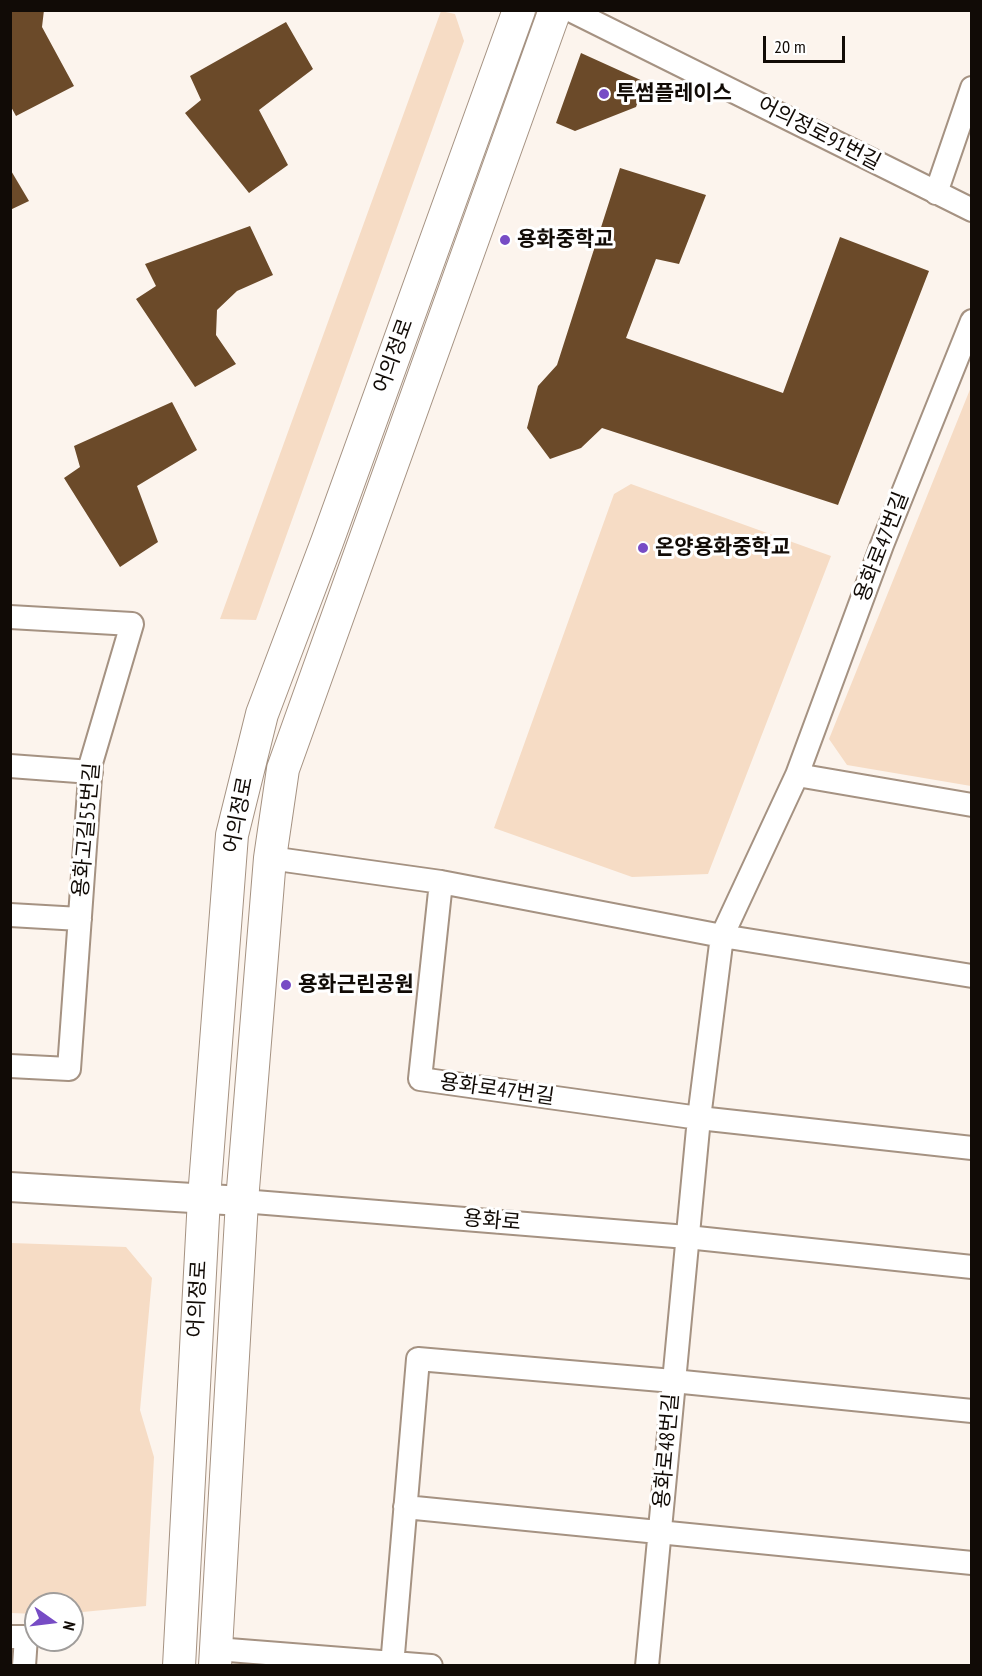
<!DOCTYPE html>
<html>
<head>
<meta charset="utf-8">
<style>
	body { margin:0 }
	#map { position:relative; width:982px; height:1676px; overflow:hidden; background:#fcf4ed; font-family:"PT Sans Narrow",sans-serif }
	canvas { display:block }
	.frame { position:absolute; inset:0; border:12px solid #110b06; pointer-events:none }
	.north { position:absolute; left:24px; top:1592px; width:60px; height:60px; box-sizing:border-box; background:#fff; border:2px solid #a09d9b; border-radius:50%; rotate:104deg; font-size:16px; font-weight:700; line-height:24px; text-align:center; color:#110b06 }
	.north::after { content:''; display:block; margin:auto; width:21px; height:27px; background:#774cc5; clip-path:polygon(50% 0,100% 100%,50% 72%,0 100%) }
	.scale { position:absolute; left:763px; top:36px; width:82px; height:27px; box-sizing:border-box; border:3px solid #110b06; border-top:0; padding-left:8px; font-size:18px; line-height:21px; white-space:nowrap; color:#110b06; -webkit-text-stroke:4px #fff; paint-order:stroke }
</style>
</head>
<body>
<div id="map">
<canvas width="982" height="1676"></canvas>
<div class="frame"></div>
<div class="north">N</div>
<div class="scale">20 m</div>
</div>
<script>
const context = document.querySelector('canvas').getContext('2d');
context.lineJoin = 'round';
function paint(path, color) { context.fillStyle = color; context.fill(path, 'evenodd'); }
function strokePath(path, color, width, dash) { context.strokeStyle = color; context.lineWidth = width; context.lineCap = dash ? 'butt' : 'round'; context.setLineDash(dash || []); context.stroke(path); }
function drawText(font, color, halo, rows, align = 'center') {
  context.font = font + ' "PT Sans Narrow","Noto Sans KR",sans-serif'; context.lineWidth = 6; context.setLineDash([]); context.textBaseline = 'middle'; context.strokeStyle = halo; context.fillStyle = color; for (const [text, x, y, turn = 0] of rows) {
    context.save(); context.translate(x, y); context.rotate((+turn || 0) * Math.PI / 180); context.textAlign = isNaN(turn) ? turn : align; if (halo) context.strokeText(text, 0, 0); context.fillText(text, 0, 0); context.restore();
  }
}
const green = new Path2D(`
	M441,11l14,3 9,27 -208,579 -36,-1z
	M971,387v399l-124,-21 -18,-26z
	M631,484l200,72 -123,318 -76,3 -138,-49 120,-334z
	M11,1243l115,4 26,31 -12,132 14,47 -8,149 -74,7v-9h-36v10l-25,-1z`);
const building = new Path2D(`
	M10,10h34l-2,17 32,59 -58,30 -6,-11z
	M286,22l27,47 -54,41 29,55 -39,28 -64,-80 16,-13 -11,-24z
	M581,53l64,29 -9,25 -61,24 -19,-8z
	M620,168l86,27 -27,69 -23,-5 -30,79 157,55 57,-156 89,34 -91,234 -236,-77 -21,20 -31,11 -23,-31 11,-42 19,-21z
	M10,169l19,32 -19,9z
	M250,226l23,49 -36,16 -20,19 -1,25 20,29 -41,23 -59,-88 20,-13 -11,-22z
	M172,402l25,48 -60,36 21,56 -38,25 -56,-89 16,-11 -6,-21z`);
const minor = new Path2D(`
	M570,10l402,200
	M936,193l36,-105
	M10,617l122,7 -41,139 -22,306 -59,-3
	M10,766l81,6
	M797,775l175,30
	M270,858l171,24 281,54 250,40
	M441,882l-21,197 279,39 273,30
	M10,915l70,4
	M242,1201l445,36 285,30
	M405,1507l567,56
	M10,1637h16l-2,29
	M216,1649l215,17
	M392,1666l26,-307 255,22 299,30
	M647,1666l52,-548 23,-182 75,-161 85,-230 90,-224`);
const tertiary = new Path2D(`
	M10,1187l232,14`);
const secondary = new Path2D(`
	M179,1666l25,-468 28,-363 30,-121 65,-172 192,-532
	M215,1666l27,-465 28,-343 13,-89 272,-759`);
const markers = [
	[604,94,6,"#774cc5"],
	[505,240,6,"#774cc5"],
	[643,548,6,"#774cc5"],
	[286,985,6,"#774cc5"]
];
const poiNames = [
	["투썸플레이스",616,94],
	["용화중학교",517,240],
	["온양용화중학교",655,548],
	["용화근린공원",298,985]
];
const streetNames = [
	["어의정로91번길",819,134,27],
	["어의정로",394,356,-70],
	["용화로47번길",882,547,-69],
	["어의정로",239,815,-79],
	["용화고길55번길",87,830,-85],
	["용화로47번길",497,1090,8],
	["용화로",492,1221,5],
	["어의정로",198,1299,-87],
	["용화로48번길",667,1451,-85]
];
paint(green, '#f6dcc5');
paint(building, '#6b4a29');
strokePath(minor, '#a59282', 26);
strokePath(tertiary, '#a59282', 32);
strokePath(secondary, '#a59282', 34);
strokePath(minor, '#fff', 22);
strokePath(tertiary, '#fff', 28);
strokePath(secondary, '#fff', 32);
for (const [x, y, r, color] of markers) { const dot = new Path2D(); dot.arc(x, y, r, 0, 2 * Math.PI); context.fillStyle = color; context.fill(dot); strokePath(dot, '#fff', 2); }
drawText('bold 21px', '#110b06', '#fff', poiNames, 'left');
drawText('21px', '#110b06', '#fff', streetNames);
</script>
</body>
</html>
